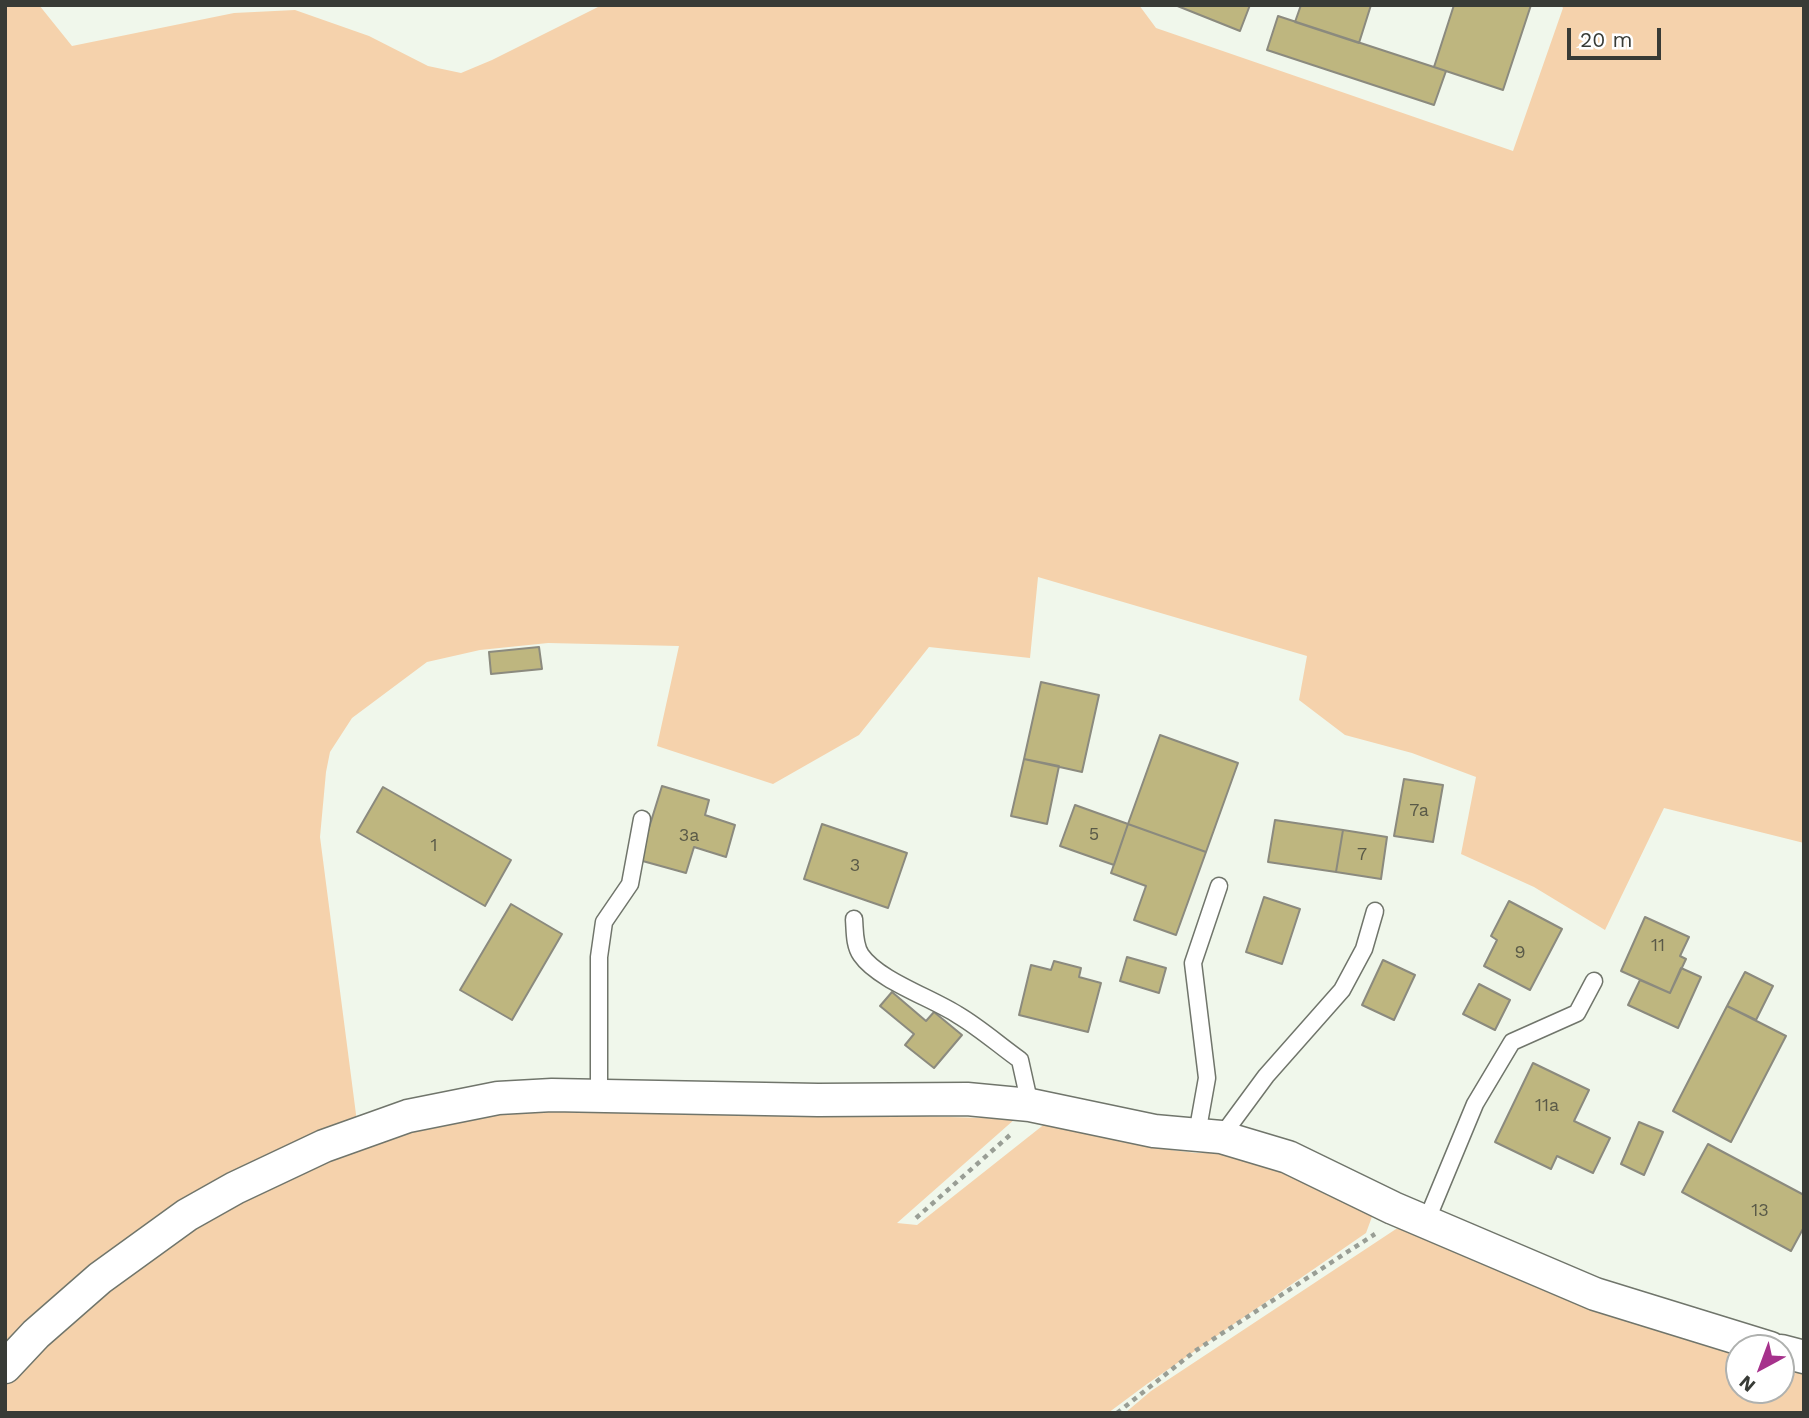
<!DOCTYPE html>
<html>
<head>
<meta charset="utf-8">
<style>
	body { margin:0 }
	#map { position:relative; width:1809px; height:1418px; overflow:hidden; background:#f0f7eb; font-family:"Work Sans",sans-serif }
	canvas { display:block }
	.frame { position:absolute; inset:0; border:7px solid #383b36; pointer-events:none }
	.north { position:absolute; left:1725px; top:1334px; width:70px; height:70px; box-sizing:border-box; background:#fff; border:2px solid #afb1af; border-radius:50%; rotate:221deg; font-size:19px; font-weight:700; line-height:28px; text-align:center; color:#383b36 }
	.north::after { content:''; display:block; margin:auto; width:24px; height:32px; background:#a6328c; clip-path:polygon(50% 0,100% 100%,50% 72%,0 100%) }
	.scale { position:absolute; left:1567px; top:28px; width:94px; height:32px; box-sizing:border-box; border:4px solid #383b36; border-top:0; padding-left:9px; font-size:21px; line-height:24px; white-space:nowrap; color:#383b36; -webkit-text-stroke:5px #fff; paint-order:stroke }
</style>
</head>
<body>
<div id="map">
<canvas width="1809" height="1418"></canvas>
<div class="frame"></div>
<div class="north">N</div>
<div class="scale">20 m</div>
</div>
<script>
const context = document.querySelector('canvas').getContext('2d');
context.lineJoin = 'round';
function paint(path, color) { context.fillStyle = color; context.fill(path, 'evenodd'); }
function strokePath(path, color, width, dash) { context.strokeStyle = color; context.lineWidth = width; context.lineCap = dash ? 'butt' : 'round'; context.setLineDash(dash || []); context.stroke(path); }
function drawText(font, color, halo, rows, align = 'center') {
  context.font = font + ' "Work Sans",sans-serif'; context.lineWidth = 5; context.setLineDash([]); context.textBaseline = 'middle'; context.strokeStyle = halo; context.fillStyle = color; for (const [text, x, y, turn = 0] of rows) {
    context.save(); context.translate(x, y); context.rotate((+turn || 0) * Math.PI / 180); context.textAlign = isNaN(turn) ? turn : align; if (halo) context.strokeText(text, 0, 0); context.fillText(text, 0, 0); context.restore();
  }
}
const green = new Path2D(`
	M5,5h34l33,41 162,-33 61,-3 74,26 59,30 33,7 31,-13 110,-55h537l17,23 357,123 50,-143 -2,-3h243v838l-140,-35 -59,122 -71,-43 -73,-33 15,-77 -64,-24 -67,-18 -46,-35 8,-44 -269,-79 -8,81 -101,-11 -70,88 -86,49 -116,-38 22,-100 -131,-3 -68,7 -53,12 -75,56 -22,34 -4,20 -6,65 37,285 -352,228z
	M560,1105l455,14 -118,104 20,2 134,-106c45,21 95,28 145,34 10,1 21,-6 31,-4 55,13 97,38 146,65l-7,19 -219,151 -39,29h-1103v-33l87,-80 134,-95 146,-64 108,-24z
	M1413,1228l326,120v42h42v-30l23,8v45h-679l26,-22 245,-162z`);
const building = new Path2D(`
	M1175,5h75l-10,26z
	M1301,5h70l-12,38 -64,-21z
	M1454,5h77l-28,85 -69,-23z
	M1278,16l168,55 -12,34 -167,-55z
	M539,647l3,22 -51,5 -2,-22z
	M1041,682l58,13 -17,77 -58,-13z
	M1160,735l78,28 -32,89 -78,-28z
	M1024,759l35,7 -12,58 -36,-8z
	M1404,779l39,6 -10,57 -39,-6z
	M662,786l47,14 -4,15 30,10 -9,32 -32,-10 -8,26 -47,-13z
	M383,787l128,73 -26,46 -128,-74z
	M1075,805l53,19 -14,41 -54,-19z
	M1275,820l68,10 -7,42 -68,-10z
	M822,824l85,29 -19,55 -84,-29z
	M1128,824l78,28 -30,83 -42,-15 12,-34 -35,-13z
	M1343,830l44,7 -6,42 -45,-7z
	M1264,897l36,12 -18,55 -36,-12z
	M1509,901l53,28 -32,61 -46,-24 13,-26 -6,-4z
	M511,904l51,30 -50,86 -52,-30z
	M1645,917l44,20 -9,19 6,3 -16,34 -49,-22z
	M1127,957l39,11 -7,25 -39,-12z
	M1383,960l32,15 -21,45 -32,-15z
	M1054,961l27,7 -2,9 22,6 -13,49 -69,-17 12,-50 20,5z
	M1681,968l20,9 -23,51 -50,-23 12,-25 30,13z
	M1745,972l28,14 -17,34 -29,-14z
	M1479,984l31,16 -15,30 -32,-16z
	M892,992l34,29 8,-9 28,23 -28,33 -29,-23 9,-11 -34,-28z
	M1727,1006l59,30 -55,106 -58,-31z
	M1533,1063l56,27 -15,31 36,17 -17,35 -36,-17 -6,13 -56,-27z
	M1639,1122l24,10 -19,43 -23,-11z
	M1708,1144l96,51v32l-13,24 -109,-59z`);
const path = new Path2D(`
	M916,1218l94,-83
	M1117,1413l78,-62 180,-117`);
const lane = new Path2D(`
	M854,919c1,12 0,26 7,36 17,25 71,43 97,60 22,13 41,30 62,45l10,45
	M599,1098v-141l5,-35 26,-38 12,-65
	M1197,1134l10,-56 -14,-115 26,-77
	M1221,1137l45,-61 76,-86 22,-41 11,-38
	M1426,1222l49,-118 37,-62 65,-29 17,-32`);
const street = new Path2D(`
	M1781,1351l23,6
	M5,1367l31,-33 64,-56 87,-63 48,-27 89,-42 84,-30 90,-18 54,-3 266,5 149,-1 63,6 124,26 67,6 67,20 105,51 202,86 175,54`);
const numberNames = [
	["7a",1419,811],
	["5",1094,835],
	["3a",689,836],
	["1",434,846],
	["7",1362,855],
	["3",855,866],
	["11",1658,946],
	["9",1520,953],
	["11a",1547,1106],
	["13",1760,1211]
];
paint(green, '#f5d2ac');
paint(building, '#beb67f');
strokePath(building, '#8b8a7e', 2);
strokePath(lane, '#70756b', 19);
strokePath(street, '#70756b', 35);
strokePath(path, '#999e95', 4.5, [5, 5]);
strokePath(lane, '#fff', 16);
strokePath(street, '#fff', 32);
drawText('18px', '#5a5a48', null, numberNames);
</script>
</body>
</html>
